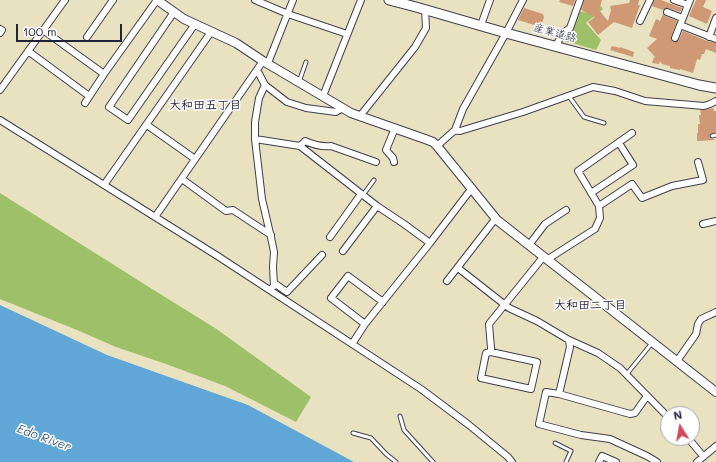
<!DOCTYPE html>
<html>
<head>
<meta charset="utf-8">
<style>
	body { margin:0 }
	#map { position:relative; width:716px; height:462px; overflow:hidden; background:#e9e2c0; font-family:Mali,sans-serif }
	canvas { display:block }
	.north { position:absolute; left:660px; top:406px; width:40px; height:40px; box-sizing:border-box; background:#fff; border:1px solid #a7a7b1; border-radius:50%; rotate:349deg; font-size:11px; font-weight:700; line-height:16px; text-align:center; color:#22223b }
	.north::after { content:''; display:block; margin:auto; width:14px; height:18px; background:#d1495b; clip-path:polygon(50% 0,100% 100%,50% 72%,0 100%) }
	.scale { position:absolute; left:16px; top:24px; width:106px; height:18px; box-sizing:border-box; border:2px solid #22223b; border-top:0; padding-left:5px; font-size:12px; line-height:14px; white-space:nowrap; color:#22223b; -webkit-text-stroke:3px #fff; paint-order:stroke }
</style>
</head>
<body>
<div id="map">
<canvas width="716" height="462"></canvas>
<div class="north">N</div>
<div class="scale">100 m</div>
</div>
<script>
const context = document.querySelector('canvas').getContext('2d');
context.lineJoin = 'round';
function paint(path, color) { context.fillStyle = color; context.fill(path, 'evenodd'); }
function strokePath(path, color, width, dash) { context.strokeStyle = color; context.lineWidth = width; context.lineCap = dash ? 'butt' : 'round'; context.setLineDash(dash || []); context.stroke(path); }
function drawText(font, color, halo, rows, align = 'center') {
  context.font = font + ' Mali,"Klee One",sans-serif'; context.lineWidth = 3; context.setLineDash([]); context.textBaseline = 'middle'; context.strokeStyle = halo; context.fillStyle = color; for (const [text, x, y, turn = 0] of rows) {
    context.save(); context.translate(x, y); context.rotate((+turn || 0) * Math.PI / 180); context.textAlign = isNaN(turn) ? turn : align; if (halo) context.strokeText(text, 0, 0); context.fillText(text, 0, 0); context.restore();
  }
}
const green = new Path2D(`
	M600,5l3,4 -17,14 15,17 -5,10 -34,-10 2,-5 14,-24 10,2z
	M0,193l152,96 63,39 96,69 -15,25 -71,-36 -59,-22 -50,-17 -39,-17 -77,-31z`);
const water = new Path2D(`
	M0,305l107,50 141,50 106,57h-354z`);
const building = new Path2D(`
	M560,0h15l-2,6 -14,-4z
	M584,0h18l-3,10 9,11 3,-11 -1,-4 19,-3 1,-3h9l-1,5h2l-8,23 -18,-6 -16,13 -10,-13 7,-5 -14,-7z
	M654,0h7l21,8 -2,4 -12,-4h-2l-3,2 -11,-4z
	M696,0h10l-3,7 9,4 -5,13 -18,-8z
	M524,8l19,6 1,3 -3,10 -23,-7z
	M663,14l2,2 12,5 -6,16v3l2,2h2l3,-1 5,-10 24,10 9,2v10l-10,-4 -2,5h-2l-2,6 -3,-1 -4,14 -13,-4v1l-10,-2v-2l-8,-2 -2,-3 -1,3 -7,-1 2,-6 2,1 -9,-10 10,-9 -8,-3 7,-17 4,2z
	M612,46l8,2v-1l14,5 -1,5 -23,-7z
	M713,108l1,3h2v21l-6,2 -1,2 2,3h3l1,1 -18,1v-8h1v-9h2l-1,-9h2l-1,-5h5z`);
const service = new Path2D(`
	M299,82l7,-20
	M568,95l16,22 20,6
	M712,136l4,-1
	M363,195l11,-15
	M626,375l26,-32
	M400,416l4,14 29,32
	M353,433l18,5 15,16 10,8
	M555,443l16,8 -5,11`);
const minor = new Path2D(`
	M255,0l33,14 59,20
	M674,0l14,5
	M174,12l-65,95 19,13 67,-96
	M667,12l15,6
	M640,21l10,-21
	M481,25l9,-25
	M680,25l36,14
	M0,29l2,1 -2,3
	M43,30l61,44
	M87,37l26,-37
	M709,37l7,-19
	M675,38l15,-38
	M556,46l6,-12 8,-6 10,-28
	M28,51l61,45
	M268,63l25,-63
	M257,70l8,15 22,17 19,6 30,4 7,-4
	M265,85l-6,13 -4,24v17l7,60 10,43 2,10 -1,15 1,19 -4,4
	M0,90l65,-90
	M323,96l38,-96
	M85,103l19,-29 53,-74
	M360,116l55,-69 11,-19 -1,-19
	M0,120l216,135 205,134 48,36 39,32 4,5
	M147,125l48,34
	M455,130l5,1 63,-19 70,-25 22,4 30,10 59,5 6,-2 6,-3
	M255,139l45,7 77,60 27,18 26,19
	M300,146l5,-5c9,4 17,6 26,5l45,16
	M437,146l18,-16 8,-21 43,-76 17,-33
	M394,162l-1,-4 -7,-8 9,-22
	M182,179l44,32 7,-1 38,25
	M104,185l107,-153
	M591,193l42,-28 -14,-22
	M599,206l33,-22 10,14 30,-12 31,-6 -5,-18
	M155,217l108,-156
	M703,224l13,-3
	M330,237l31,-43
	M529,245l16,-21 21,-14
	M343,251l34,-45
	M548,259l47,-30 5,-11 -1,-12 -21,-35 54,-38
	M458,268l51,40 28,13 32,19 1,7 -11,47 71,20 5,-1 12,-17
	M447,281l49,-63
	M274,283l13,9 35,-37
	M365,324l-34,-26 17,-22 35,26
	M569,340l29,13 22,15 48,49
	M354,341l11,-17 65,-81 42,-55
	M491,352l46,10 -6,27 -50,-11 5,-25 5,-1v-4l-2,-24 55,-68
	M677,361l19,-27 2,-10 3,-5 15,-7
	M559,394l-13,-2 -7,32 42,11 29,4 37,17 10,6
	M688,438l15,18
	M599,462l3,-6 14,6
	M697,462l19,-16`);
const tertiary = new Path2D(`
	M157,0l27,19 52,24 27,18 88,52 74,26 8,3 4,4 60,74 219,172`);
const secondary = new Path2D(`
	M389,0l27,7 90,26 193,52 17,3`);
const streetNames = [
	["産業道路",555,33,15]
];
const neighbourhoodNames = [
	["大和田五丁目",205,105],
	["大和田二丁目",590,305]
];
const waterNames = [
	["Edo River",44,438,20]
];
paint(green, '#9dc069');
paint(water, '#60a6d6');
paint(building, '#ce9974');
strokePath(service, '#403f4f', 5);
strokePath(minor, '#403f4f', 8);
strokePath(tertiary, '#403f4f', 10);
strokePath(secondary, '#403f4f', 11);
strokePath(service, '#fff', 3);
strokePath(minor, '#fff', 6);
strokePath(tertiary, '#fff', 8);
strokePath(secondary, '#fff', 9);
drawText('11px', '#22223b', '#fff', streetNames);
drawText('bold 12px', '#22223b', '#fff', neighbourhoodNames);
drawText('italic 12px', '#3e5d81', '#fff', waterNames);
</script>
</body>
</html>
